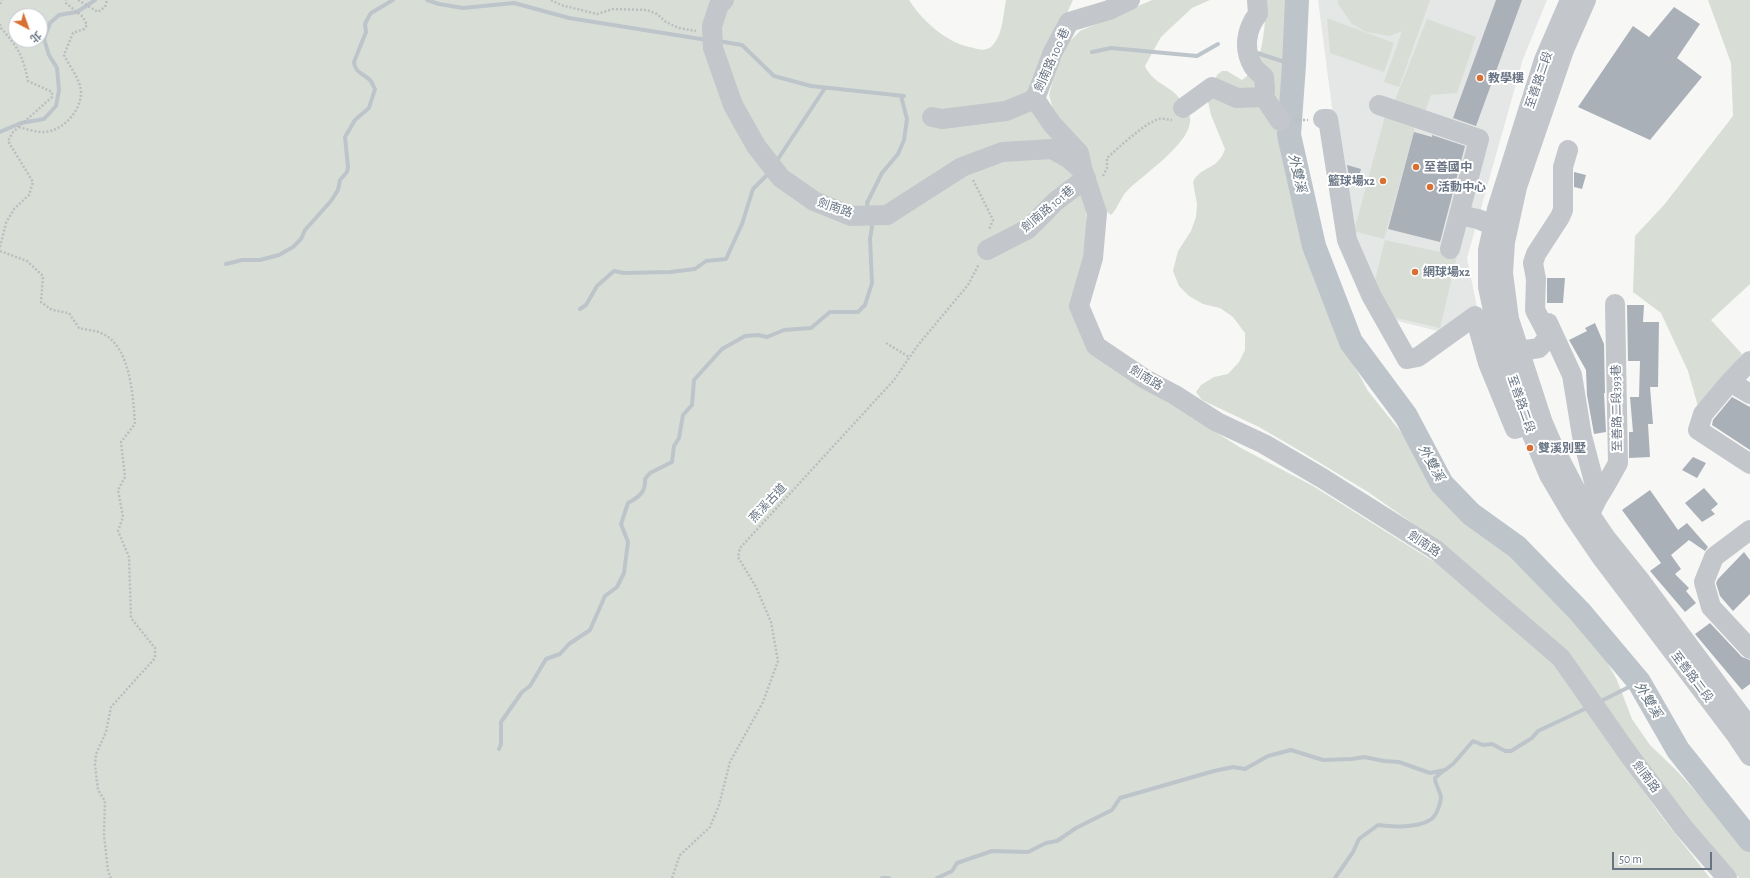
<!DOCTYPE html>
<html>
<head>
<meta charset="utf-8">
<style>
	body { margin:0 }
	#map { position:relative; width:1750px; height:878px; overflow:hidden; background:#f7f7f5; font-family:"Alegreya Sans","Noto Sans TC",sans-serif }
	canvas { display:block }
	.north { position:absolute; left:8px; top:8px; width:40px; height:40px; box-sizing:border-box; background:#fff; border:1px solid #c3c7ce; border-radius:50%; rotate:139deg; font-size:11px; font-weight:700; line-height:16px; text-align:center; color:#687484 }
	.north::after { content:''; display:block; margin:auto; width:14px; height:18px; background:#d97033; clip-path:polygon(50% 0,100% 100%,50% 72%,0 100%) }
	.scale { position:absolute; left:1612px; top:852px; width:100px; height:18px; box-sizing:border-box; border:2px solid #687484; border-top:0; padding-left:5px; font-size:12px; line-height:14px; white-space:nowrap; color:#687484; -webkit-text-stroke:3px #fff; paint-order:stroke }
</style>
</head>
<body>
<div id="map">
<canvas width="1750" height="878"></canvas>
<div class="north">北</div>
<div class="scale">50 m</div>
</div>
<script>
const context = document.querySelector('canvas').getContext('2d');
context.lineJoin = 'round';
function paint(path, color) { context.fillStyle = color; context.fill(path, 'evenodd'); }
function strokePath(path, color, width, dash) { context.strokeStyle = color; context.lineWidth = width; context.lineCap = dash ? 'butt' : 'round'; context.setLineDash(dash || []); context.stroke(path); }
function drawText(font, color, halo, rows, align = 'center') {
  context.font = font + ' "Alegreya Sans","Noto Sans TC",sans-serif'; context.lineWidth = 4; context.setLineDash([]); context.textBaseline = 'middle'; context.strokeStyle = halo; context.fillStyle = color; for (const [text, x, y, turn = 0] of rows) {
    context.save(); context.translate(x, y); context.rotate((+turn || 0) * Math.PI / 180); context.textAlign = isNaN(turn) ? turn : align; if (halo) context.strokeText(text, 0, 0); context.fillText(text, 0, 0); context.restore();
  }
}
const built = new Path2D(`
	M1318,0h229l-24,59 -56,199 13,64 -30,12 -65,-16 -36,-80z`);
const green = new Path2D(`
	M0,0h909c14,22 39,44 65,48 6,2 13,3 18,-2 11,-11 11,-31 14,-46h67l-43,92 32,54 24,58 1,29 -6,40 -8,27 64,83 104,65 72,38 123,77 120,102 103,148 51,65h-1710zM16,16h24v24h-24z
	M1152,0h58l-18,8 -31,29 -16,29c8,18 25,19 35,33 3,4 9,14 10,19 3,24 -46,56 -62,72 -7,6 -10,18 -17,25l-5,-4 -43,-88 -10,-14 -4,-14 6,-23 14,-30 11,-11z
	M1267,0h22l-6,134 7,45 14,64 39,102 25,46 40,50 20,34 30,36 65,55 27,26 51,59 16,29 15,39 18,26 26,25 74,81v27h-11l-45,-48 -85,-114 -171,-175 -70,-49 -66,-40 -43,-25 -57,-27 -6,-8 5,-7 13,-8 14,-3 11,-12 6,-12v-17l-12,-16 -13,-9 -17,-4 -14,-8 -10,-10 -6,-15 5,-20 13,-20 5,-14 1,-13 -4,-22c8,-17 25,-11 32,-33l-14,-34 -4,-18 10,-22 5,-4h5l15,9c23,-14 22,-55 25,-80z
	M1338,0h92l-31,87 -15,-5 18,-51 -12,5 -24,-4 -14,-8 -14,-20z
	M1708,0h42v284l-39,36 31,34 -43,56 -11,-39 -27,-58 -28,-21 2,-56 29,-31 69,-89 -2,-53z
	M1327,18l67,25 -10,29 -54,-19z
	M1427,19l49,18 -19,56 -26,2 -7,19 -30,-11z
	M1385,116l29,7v9l-30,107 -30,-8z
	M1385,240l72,16 -17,72 -52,-12 -15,-28z`);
const stream = new Path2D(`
	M427,0l12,4 24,4 51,-5 55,15 138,22
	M718,41l24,4 32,31 37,10 93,10
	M1092,52l19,-4 86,8 21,-12
	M1254,52l40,13
	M0,132l21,-9 23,-4 12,-13 3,-16 -2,-22 -8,-13 -5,-16 6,-16 9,-8 18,-3 18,-12
	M776,162l49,-74
	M868,210l-1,-7 15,-30 16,-19 6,-14 3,-21 -6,-23
	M226,264l16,-4h18l19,-5 14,-8 8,-8 4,-9 26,-29 7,-11 2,-10 7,-8 1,-5 -3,-30 10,-17 14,-12 6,-19c-2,-3 -3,-7 -5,-9 -7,-7 -15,-7 -16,-18l12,-30 -1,-8 3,-6 3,-5 22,-13
	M580,309l6,-4 11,-19 17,-15 10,2 46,-1 25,-3 11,-8 20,-2 16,-35 11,-35 16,-16
	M1599,702l40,-20
	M499,749l2,-5v-22l21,-30 8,-6 16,-27 14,-5 9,-10 21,-14 15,-34 12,-9 7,-14 4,-31 -7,-18 7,-21c11,-6 18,-11 17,-24l5,-6 22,-11 2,-16 5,-8 4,-23 9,-10 2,-25 28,-31 23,-13 13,-1 9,2 17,-7 27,-2 19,-16h28l7,-7 7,-22 -2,-44 2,-12 -1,-7
	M882,878h7
	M937,878l15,-7 5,-8 35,-12 36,1 18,-9 11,-2 19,-13 36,-18 8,-12 94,-27 19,-4 12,2 23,-13 23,-6 32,10 29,-1 12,-2 20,4 15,1 31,11 15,-3 8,-6 20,-23 10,4 9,-1 13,7h6l21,-13 6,-7 51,-24
	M1335,878l18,-26 6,-13 19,-14c14,2 39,3 52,-5 6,-3 10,-15 11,-22 0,-6 -6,-13 -6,-20l8,-7`);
const river = new Path2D(`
	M1297,0l-3,65 -5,70 25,111 37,96 55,74 36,68 29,30 46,33 63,65 59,70 39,68 72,90`);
const building = new Path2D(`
	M1496,0h26l-46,126 -23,-8z
	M1674,7l26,17 -23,34 25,19 -52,63 -72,-33 55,-81 16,11z
	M1414,132l18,5v-2l33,11 -25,96 -52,-13z
	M1347,165l14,4 -4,15 -7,-2z
	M1574,172l12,3 -4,14 -8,-2z
	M1547,278h18l-2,25h-16z
	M1627,305h17l-1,17h16l-1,65h-8l3,37h-5l2,33 -21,1v-26h4l-3,-35h9l1,-36h-12z
	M1595,323l9,21 1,49h-1l2,39 -12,2 -7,-39 -1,-25 -17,-30 18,-9 -2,-3z
	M1732,397l18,10v43l-38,-25 1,-5z
	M1693,457l13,6 -9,15 -15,-8z
	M1704,488l14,16 -7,6 4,4 -13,8 -17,-19z
	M1650,490l28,40 9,-7 21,24 -3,4 -16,-11 -18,15 10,14 -6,5 14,14 -3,3 10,12 -11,9 -35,-41 11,-8 -39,-53z
	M1744,552l6,8v34l-17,17 -13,-15 -4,-13 2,-4z
	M1710,623l32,34 8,3v24l-8,6 -47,-56z`);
const path = new Path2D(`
	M78,0l20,12 7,-5 2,-7
	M551,0l10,5 36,9 16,-5 34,1 10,4 9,8 13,6 17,3
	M0,4l2,-4
	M0,24v3c17,19 23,28 28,54l24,11v5l-39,35 -5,9 25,41 -4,13 -15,14 -8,14 -6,24
	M1295,120h13
	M19,127c7,2 16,5 24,5 19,0 37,-20 38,-38 1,-13 -12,-28 -17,-39l9,-22 11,-4 3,-4 -4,-8 -17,-14v-3
	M1103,176l4,-8v-10c11,-10 39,-36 52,-39 4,-1 9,1 13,1
	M973,180l20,40 -4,10
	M0,251l27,10 16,15 -2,26 11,8 17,3 10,15c7,2 17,2 24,6 28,13 30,64 32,90l-14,18 4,35 -7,13 5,27 -5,14 11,26 2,61 24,30v10l-44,49 -5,25 -10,22 -1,11 3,25 7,11 -1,34 4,36 3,7
	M886,343l23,14
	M672,878l8,-23 30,-28 9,-22 11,-43 33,-60 15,-41 -7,-39 -15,-35 -18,-30 2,-9 154,-168 24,-35 50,-60 11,-21`);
const minor = new Path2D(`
	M724,0l-5,5 -7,21 1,22 20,57 23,41 25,32 33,23 37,15 36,-1 75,-48 40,-15 50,-3 16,9 15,13 14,42 -4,45 -14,48 17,40 49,33 30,16 42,27 47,22 58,34 114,72 125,108 68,97 54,72 44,51
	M1570,0l-26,60 -47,149 -9,41v37l10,47 30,91 21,50 23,39 30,44 134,177 14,21
	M1586,0l-22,50 -47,137 -12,55 -2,31 6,46 34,104 10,23 30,58 23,34 33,41 111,149
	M1264,97l16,24
	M1379,105l100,34 -20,76 19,4 16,7
	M1183,108l29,-21 25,11 27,-1 1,-7 -1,-13c-3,-3 -9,-7 -11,-11 -10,-17 -7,-37 5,-52l-1,-14
	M932,117l10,2 64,-8 29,-12
	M1323,119h5l19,121 24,55 36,64 11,-2 57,-41 13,47 27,66 13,-4
	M1082,167l-3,-14 -27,-29 -17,-25 18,-47 16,-30 40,-12 21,-10
	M1450,249l9,-34
	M987,250l41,-21 28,-28 30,-23
	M1548,323l24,52 10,61 16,61
	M1519,351l20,-3 7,-8 1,-7 -12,-23 1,-31 -3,-16 3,-9 24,-37 3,-7v-43l5,-17
	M1750,361l-20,21 -27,32 -5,16 52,34
	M1730,382l20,12
	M1582,522c11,-9 10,-15 17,-26 7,-11 13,-22 19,-33l-3,-159
	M1750,530l-36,27 -10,25 7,25 39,42`);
const markers = [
	[1480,78,4,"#d97033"],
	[1416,167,4,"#d97033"],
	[1383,181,4,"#d97033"],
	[1430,187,4,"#d97033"],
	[1415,272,4,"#d97033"],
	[1530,448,4,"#d97033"]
];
const streetNames = [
	["劍南路 100 巷",1052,60,-66],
	["至善路二段",1539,80,-71],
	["劍南路",835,208,19],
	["劍南路 101巷",1048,209,-40],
	["劍南路",1146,378,31],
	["至善路二段",1521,404,71],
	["至善路二段393巷",1617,408,-91],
	["燕溪古道",768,503,-47],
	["劍南路",1424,544,34],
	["至善路二段",1692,677,53],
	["劍南路",1646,777,53]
];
const poiNames = [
	["教學樓",1488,78],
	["至善國中",1424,167],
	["籃球場x2",1375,181,"right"],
	["活動中心",1438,187],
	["網球場x2",1423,272],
	["雙溪別墅",1538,448]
];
const waterNames = [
	["外雙溪",1297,173,77],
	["外雙溪",1431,463,61],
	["外雙溪",1648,700,59]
];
paint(built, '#e5e6e6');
paint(green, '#d8ded6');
strokePath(stream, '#bdc5cb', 4);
strokePath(river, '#bdc5cb', 24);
paint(building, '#aab0b7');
strokePath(path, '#bbbdc0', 2.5, [2, 2]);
strokePath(minor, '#c3c6ca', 20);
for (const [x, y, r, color] of markers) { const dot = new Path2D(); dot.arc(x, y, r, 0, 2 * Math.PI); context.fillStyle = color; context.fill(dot); strokePath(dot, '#fff', 1.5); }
drawText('12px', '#687484', '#fff', streetNames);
drawText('bold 12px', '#687484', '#fff', poiNames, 'left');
drawText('italic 13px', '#64747f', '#fff', waterNames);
</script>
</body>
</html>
